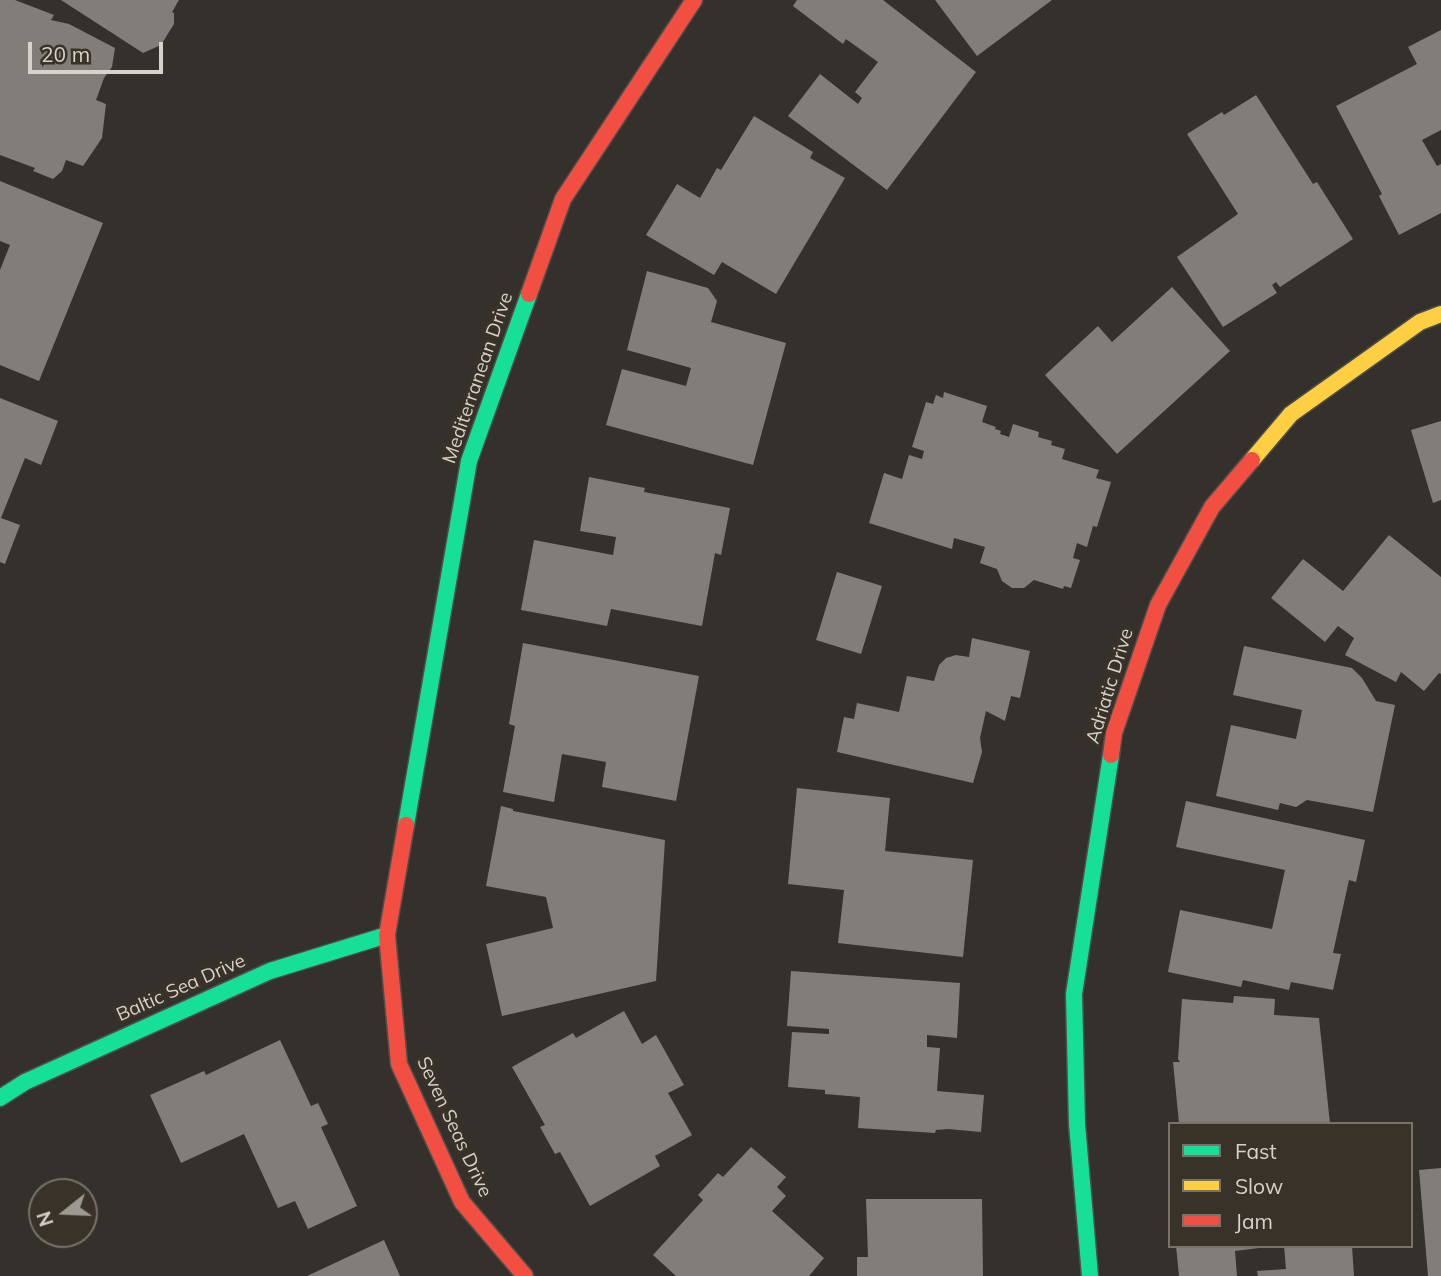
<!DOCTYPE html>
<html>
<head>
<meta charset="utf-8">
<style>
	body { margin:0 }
	#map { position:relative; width:1441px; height:1276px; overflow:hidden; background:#34312c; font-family:Mulish,sans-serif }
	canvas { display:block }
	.legend { position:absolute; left:1168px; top:1122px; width:245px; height:126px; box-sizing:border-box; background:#383228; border:2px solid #77726a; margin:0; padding:9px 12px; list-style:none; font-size:21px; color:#d6d2cc }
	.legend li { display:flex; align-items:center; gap:14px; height:35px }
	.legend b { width:35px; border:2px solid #77726a }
	.north { position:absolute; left:28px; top:1178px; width:70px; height:70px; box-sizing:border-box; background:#383228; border:2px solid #77726a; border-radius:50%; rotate:252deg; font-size:19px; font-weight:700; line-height:28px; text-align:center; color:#d6d2cc }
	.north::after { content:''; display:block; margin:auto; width:24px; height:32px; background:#9d9a94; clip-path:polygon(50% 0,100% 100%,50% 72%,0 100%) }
	.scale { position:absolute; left:28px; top:42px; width:135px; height:32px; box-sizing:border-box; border:4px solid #d6d2cc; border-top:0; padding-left:9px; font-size:21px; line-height:24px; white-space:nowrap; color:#d6d2cc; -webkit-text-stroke:5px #383228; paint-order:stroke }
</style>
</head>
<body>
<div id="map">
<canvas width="1441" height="1276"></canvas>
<ul class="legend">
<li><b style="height:9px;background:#16e098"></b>Fast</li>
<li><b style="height:9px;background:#ffcf43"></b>Slow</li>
<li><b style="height:9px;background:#f24e42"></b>Jam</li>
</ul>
<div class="north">N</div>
<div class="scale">20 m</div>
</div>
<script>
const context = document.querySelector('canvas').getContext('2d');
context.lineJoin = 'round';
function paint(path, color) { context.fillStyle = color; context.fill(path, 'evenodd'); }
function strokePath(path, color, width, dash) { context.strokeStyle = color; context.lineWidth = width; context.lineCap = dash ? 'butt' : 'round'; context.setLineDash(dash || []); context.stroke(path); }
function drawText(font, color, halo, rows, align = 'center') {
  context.font = font + ' Mulish,sans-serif'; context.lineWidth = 7; context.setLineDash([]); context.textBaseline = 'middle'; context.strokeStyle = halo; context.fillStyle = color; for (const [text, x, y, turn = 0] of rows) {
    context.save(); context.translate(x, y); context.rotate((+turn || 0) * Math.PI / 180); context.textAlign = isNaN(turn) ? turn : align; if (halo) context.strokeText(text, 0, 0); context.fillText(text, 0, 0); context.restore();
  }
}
const building = new Path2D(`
	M0,0h15l39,15 -3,5 18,4 46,24 -3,19 -8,11 -8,22 10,4 -4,34 -19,28 -17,-6 -4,11 -9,8 -20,-8 2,-3 -35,-13z
	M61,0h118l-7,12 2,1v11l-13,21 -18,8z
	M797,0h86l93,72 -89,118 -99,-74 32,-42 38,30 4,-6 -7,-6 23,-30 -32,-23 -3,5 -50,-38z
	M935,0h117l-75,56z
	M1441,30v100l-19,10 15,26 4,-2v49l-42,22 -20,-39 3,-2 -46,-88 81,-42 -9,-17z
	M1256,95l57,89 4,-2 36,57 -73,48 -4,-5 -4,3 5,8 -54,34 -46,-70 61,-43 -51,-80 35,-22 2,3z
	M754,116l59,36 -3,6 35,20 -69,116 -54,-32 -8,13 -68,-40 31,-51 23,14 17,-30 4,2z
	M0,181l103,42 -64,158 -39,-16v-95l10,-25 -10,-4z
	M647,271l61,17 9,13 -6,21 75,21 -33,122 -147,-40 16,-56 64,17 5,-18 -64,-18z
	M1172,287l58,64 -113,103 -72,-79 53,-49 14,16z
	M944,392l43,14 -5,16 14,5 -1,2 6,2 -1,3 9,3 4,-13 26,8 -1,5 14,4 -1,4 14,4 -3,10 37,11 -3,8 15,4 -14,45 -4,-1 -6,21 -10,-4 -4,15 7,2 -9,28 -7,-2 -1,3 -29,-9 -10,8h-12l-10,-7 -5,-12 -17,-6 5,-16 -31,-9 -2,11 -83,-26 15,-50 18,6 7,-24 13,4 2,-8 -12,-4 14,-45 7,2 3,-9 7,3z
	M0,398l58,23 -17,44 -16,-7 -24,60 19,7 -15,39 -5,-2z
	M1441,421v79l-8,3 -22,-73z
	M589,477l56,11 -1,4 86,16 -9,47 -6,-2 -13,73 -91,-17 -4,17 -86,-16 13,-70 79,15 3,-18 -36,-6z
	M1389,535l52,42v97l-2,-1 -15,18 -23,-19 -5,10 -51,-27 9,-17 -16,-12 -13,16 -54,-44 32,-39 40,32z
	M837,572l45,14 -21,68 -45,-14z
	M972,638l58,13 -10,47 -9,-2 -6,25 -19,-10 -6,27 2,14 -9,31 -136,-31 7,-35 10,2 3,-16 42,9 8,-36 27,5 5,-16 7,-7 10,-3 13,2z
	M523,643l176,33 -23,125 -74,-14 4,-25 -44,-8 -8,48 -51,-10 12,-66 -6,-2z
	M1244,646l108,22 10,10 14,23 19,4 -22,107 -66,-12 -11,7 -16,-4 -2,7 -62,-14 15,-71 65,14 6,-29 -69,-15z
	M797,788l93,10 -5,53 88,9 -10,97 -125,-14 6,-53 -56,-6z
	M1186,801l179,39 -9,42 -7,-2 -16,73 8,1 -8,36 -42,-8 -2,8 -46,-10 -2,7 -73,-15 12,-62 92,19 13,-59 -109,-23z
	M501,806l12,3v2l152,29 -9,141 -154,35 -16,-72 67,-16 -7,-31 -60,-11z
	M791,971l169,12 -3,55 -30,-3v12l13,1 -3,43 47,4 -3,37 -33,-3 -12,1 -1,3 -77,-5 2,-31 -35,-3v-4l-37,-3 4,-55 37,2v-5l-42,-3z
	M1234,996l41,3 -1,16 45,3 11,106 -151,-1 -6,-61h7l-2,-3 4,-60 51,4z
	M624,1011l18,33 14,-9 28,50 -16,8 24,42 -37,21 5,10 -70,40 -30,-54 -5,2 -15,-27 5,-2 -33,-58 61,-34 3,5z
	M280,1040l31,66 7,-3 10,21 -7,3 36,79 -49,23 -13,-28 -17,7 -34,-74 -63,29 -31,-68 54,-24 2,4z
	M751,1147l35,30 -9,10 9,9 -14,15 52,47 -15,18h-133l-23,-21 50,-55 -5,-5 20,-22 5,4z
	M1441,1168v108h-13l-9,-106z
	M866,1199h116l1,77h-126v-19h11z
	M384,1240l16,36h-93z
	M1176,1246h83v2l-24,3 2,25h-58z
	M1284,1246h68l2,30h-96l-1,-5 29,-2z`);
const fast = new Path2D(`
	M406,825l63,-364 60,-167
	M0,1098l25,-16 245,-111 117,-36
	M1090,1276l-13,-152 -3,-130 37,-239`);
const slow = new Path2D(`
	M1252,460l39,-46 129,-92 21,-8`);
const jam = new Path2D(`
	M529,294l34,-95 131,-199
	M1111,755l3,-22 44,-128 54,-98 40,-47
	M406,825l-19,110 12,129 63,138 63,74`);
const streetNames = [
	["Mediterranean Drive",478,378,-71],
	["Adriatic Drive",1110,686,-73],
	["Baltic Sea Drive",181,988,-24],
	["Seven Seas Drive",454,1127,65]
];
paint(building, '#817e79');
strokePath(fast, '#504e4a', 19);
strokePath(slow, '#504e4a', 19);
strokePath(jam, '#504e4a', 19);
strokePath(fast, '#16e098', 16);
strokePath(slow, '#ffcf43', 16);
strokePath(jam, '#f24e42', 16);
drawText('19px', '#d6d2cc', '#383228', streetNames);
</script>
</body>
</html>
